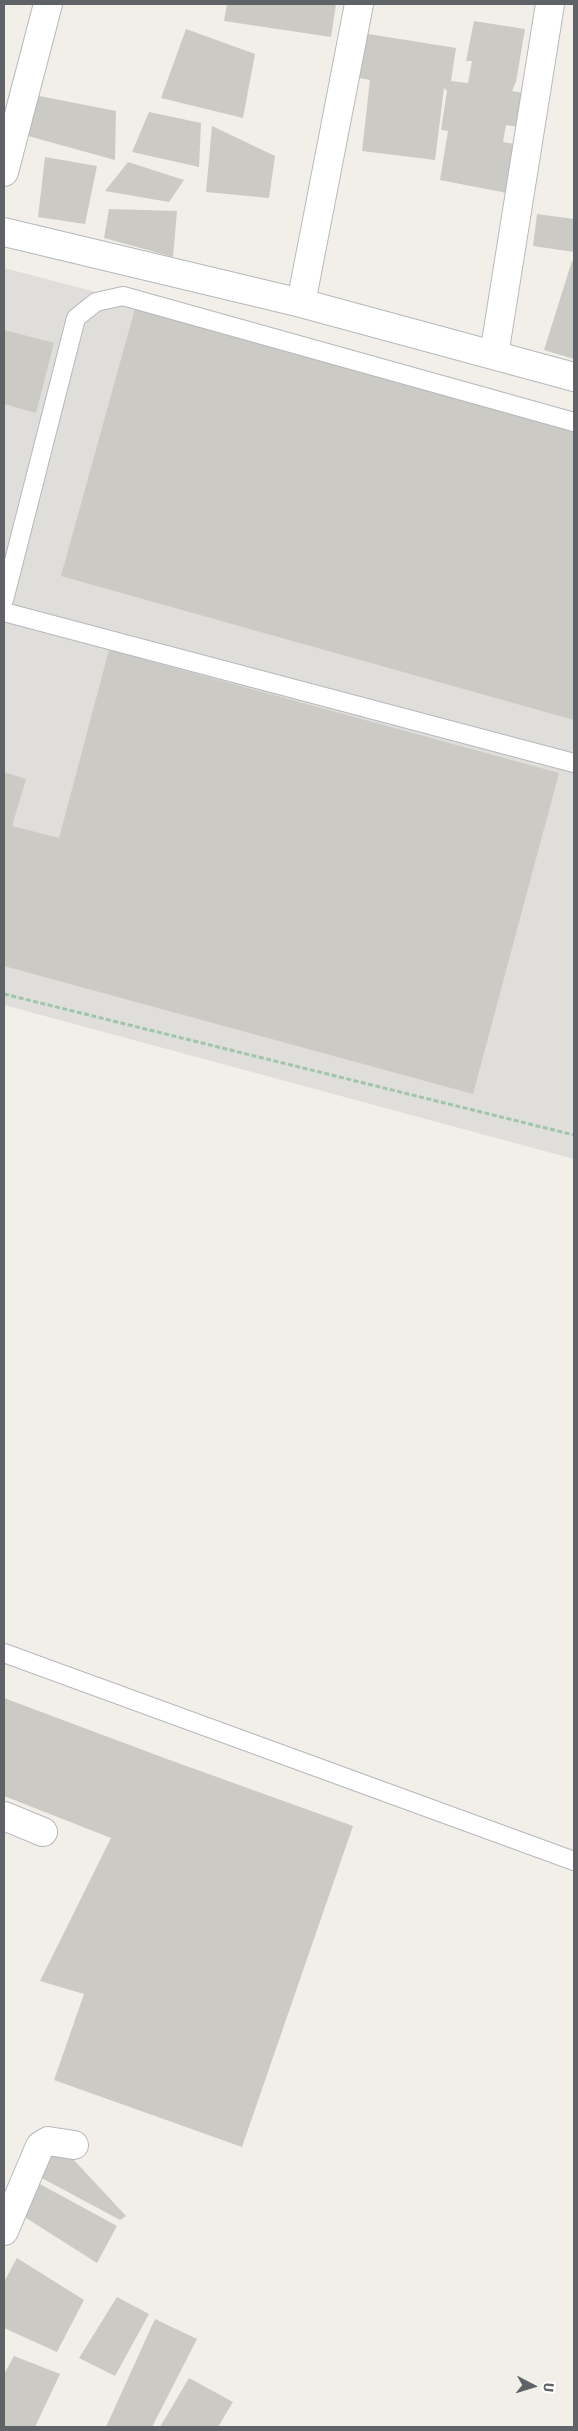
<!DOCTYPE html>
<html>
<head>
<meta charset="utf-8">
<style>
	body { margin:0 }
	#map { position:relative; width:578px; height:2431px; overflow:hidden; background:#f1efe8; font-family:"Fira Sans",sans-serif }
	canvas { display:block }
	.frame { position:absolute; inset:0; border:5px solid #5f6368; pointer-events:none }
	.north { position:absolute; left:508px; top:2361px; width:50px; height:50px; -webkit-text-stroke:4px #fff; paint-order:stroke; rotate:95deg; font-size:14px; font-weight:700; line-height:20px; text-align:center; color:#5f6368 }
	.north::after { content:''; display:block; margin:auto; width:18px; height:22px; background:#5f6368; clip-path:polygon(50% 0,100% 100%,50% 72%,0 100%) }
</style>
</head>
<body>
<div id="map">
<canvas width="578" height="2431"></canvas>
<div class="frame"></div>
<div class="north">U</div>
</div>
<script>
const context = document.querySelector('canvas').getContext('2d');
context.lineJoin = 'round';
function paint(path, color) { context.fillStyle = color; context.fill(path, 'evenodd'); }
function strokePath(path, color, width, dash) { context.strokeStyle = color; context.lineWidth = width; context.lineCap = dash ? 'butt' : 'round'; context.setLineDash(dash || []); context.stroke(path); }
const industrial = new Path2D(`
	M4,268l570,149v742l-570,-154z`);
const building = new Path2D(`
	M227,4h109l-5,33 -107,-16z
	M474,21l51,8 -9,53 -4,9 20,3 -6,34 -20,-3 -3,17 18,3 -9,49 -72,-14 8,-49 -7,-1 6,-39 -3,-3 -9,72 -73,-9 8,-71 -16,-3 8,-44 94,15 -5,33 17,2 4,-22h-6z
	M186,29l69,25 -12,64 -82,-20z
	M39,96l77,15 -1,49 -87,-24z
	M149,112l52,11 -2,44 -67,-15z
	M212,126l63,30 -6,42 -63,-6z
	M45,157l52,9 -12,58 -47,-7z
	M128,162l56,18 -15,22 -64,-11z
	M109,209l68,2 -4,46 -69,-19z
	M537,214l37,5v33l-41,-6z
	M572,261l2,1v97l-30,-9z
	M136,305l438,122v293l-513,-144z
	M4,330l50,13 -18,70 -32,-9z
	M109,650l450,123 -86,321 -469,-128v-194l22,7 -14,47 47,12z
	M4,1698l163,61 186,67 -111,321 -188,-67 30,-86 -44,-13 71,-143 -107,-42z
	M59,2144l67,72 -6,4 -82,-44z
	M38,2183l79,43 -20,37 -74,-47z
	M17,2258l67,42 -27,52 -53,-24v-46z
	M117,2297l32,17 -34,62 -36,-18z
	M155,2319l42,20 -45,88h-46z
	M14,2356l46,18 -25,53h-31v-53z
	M189,2378l44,24 -15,25h-58z`);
const path = new Path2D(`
	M4,994l570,141`);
const service = new Path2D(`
	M4,600l72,-282 20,-16 27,-6 451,126
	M4,612l570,151
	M4,1653l570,208`);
const minor = new Path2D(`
	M4,232l297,71 273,74
	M301,303l58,-299
	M494,355l56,-351
	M4,1816l39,16
	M4,2231l36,-85 8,-5 26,4`);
const tertiary = new Path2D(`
	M4,172l44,-168`);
paint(industrial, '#e0deda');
paint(building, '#cccac5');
strokePath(service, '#b5b8bc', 20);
strokePath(minor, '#b5b8bc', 30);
strokePath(tertiary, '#b5b8bc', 30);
strokePath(path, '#9cc7a9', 3, [5, 2.5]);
strokePath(service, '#fff', 18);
strokePath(minor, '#fff', 28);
strokePath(tertiary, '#fff', 28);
</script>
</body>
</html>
